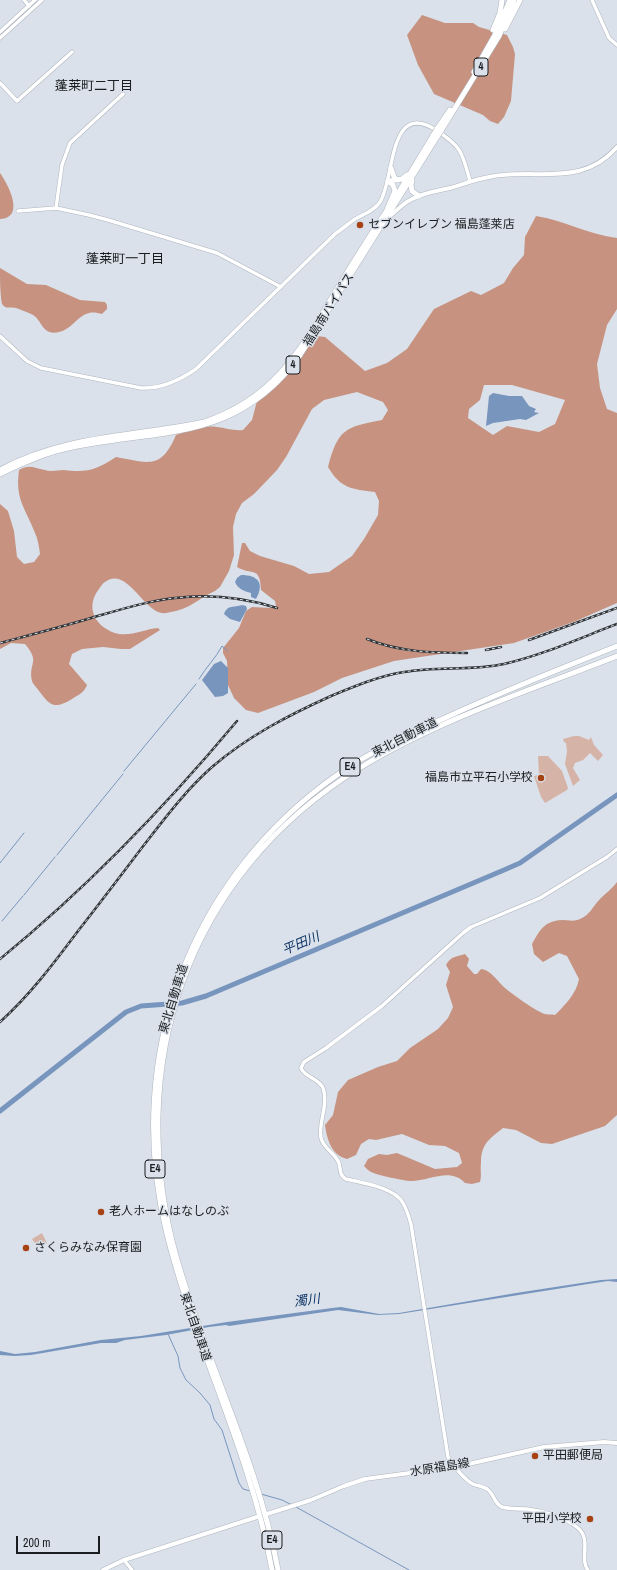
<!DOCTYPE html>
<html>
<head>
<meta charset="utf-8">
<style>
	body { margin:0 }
	#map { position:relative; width:617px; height:1570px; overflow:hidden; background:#dae1ea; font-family:"Archivo Narrow",sans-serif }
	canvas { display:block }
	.scale { position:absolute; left:16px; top:1536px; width:84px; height:18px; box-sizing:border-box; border:2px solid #1a1d20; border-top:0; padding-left:5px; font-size:12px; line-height:14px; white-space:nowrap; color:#1a1d20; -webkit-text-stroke:3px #dae1ea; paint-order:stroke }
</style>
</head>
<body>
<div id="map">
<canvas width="617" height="1570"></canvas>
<div class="scale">200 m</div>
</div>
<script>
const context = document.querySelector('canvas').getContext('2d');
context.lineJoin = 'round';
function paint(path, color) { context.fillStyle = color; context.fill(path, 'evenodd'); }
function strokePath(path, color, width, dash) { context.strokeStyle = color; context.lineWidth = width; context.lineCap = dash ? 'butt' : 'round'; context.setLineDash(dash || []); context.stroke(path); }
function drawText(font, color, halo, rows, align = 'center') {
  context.font = font + ' "Archivo Narrow","Noto Sans JP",sans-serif'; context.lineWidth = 3; context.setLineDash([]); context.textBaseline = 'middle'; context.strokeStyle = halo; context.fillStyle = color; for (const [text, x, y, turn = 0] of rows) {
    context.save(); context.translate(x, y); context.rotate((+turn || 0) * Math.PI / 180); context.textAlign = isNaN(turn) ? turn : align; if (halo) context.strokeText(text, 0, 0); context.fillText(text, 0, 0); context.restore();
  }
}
const green = new Path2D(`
	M574,736h5l10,4 2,-3 3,8 9,10 -5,6 -8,-8 -7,7 -8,3 -2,5 7,12 -7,6 -8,-22 2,-13 -1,-8 -2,-1 -1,-3z
	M538,756h10l14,15 6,17 -1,2 -22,13 -4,-6 -7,-21 5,-1z
	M42,1233l5,10 -9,5 -6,-9z`);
const forest = new Path2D(`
	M422,15l23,8h28l6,4 28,8 6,12 2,7 -4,47 -7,16 -6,7 -8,-3 -7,-6 -49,-21 -16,-29 -11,-30z
	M0,173c8,11 26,45 0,46z
	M536,216c28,4 53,19 81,22v71l-10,16 -10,39 3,24 7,21 10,4v190l-41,18 -62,22 -120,18 -52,17 -28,14 -56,21 -12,-3 -12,-12 -6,-13 -1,-24 -4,-8v-5l16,-20 7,-17 6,-4 19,1 5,-2 -1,-5 -14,-11c-1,-25 -9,-14 -24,-23l5,-24h3l5,8 10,5 34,10 15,8 20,-2 23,-16 12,-17 14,-24 1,-14 -4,-9c-23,-3 -34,-3 -47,-25 10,-38 17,-40 54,-47l6,-10 -5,-8 -26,-10 -33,8 -12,9 -26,48 -9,13 -23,24 -12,9 -6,11 -3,13 1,28 -5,16 -9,16 -5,4c-16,7 -25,18 -44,21 -2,0 -6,2 -9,1 -19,-2 -35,-47 -57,-31 -2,1 -4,4 -6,7 -15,19 -3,40 20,45 14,2 26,-5 39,-6l2,2 -30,19h-9l-18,-2 -21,2 -10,5 -3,10 18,21c-3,8 -9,10 -15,14 -17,10 -21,8 -33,-8 -2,-3 -6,-7 -7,-10 -4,-19 9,-18 -7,-37l-14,-1 -11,6v-145l8,7 6,20 3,26 7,7 10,-2 6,-8c-1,-7 -2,-15 -5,-21 -10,-26 -20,-33 -16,-63 10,-6 15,-2 26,0 6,2 12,0 19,0 23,3 32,0 52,-13 33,6 45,13 60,-22 13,-5 27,-10 41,-8 9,1 16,4 26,3l9,-10 5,-19 5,-6 17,-11 38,-48 8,1 40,34 22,-8 20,-14 27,-40 37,-18 10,4 23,-12 9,-15 11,-13 1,-18zM484,385h28l53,15 -10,24 -16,8 -32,-6 -14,9 -25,-17 1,-9 11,-9z
	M0,268l27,16 19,1 34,15 25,2 2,3v4l-5,5c-4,-1 -9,-2 -13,-1 -12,3 -18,17 -30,19 -17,4 -17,-12 -26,-17 -3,-2 -14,-6 -17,-7 -5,-2 -10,2 -14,-4 -2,-10 -2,-26 -2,-36z
	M617,882v233l-12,11 -53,18 -11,-1 -25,-13 -13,-2c-14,11 -22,16 -22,35 -1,7 1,12 -1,19l-8,2 -7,-1c-15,-16 -35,-2 -54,-2 -6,0 -34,-6 -40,-9 -2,-1 -5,-4 -7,-6l4,-7 11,-5 8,1 10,-2 38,16 22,-2 5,-4 -3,-10 -14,-7 -16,-1 -27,-11 -26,6 -7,-1 -8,5 -5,11 -9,4c-16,-4 -20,-20 -22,-34l8,-10 5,-23 10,-12 30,-13 19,-6 13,-13 28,-19 10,-11 5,-11 -7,-22 4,-13 -4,-7c5,-9 10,-8 19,-11l4,5 -2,7 7,8h3l4,-5c10,1 17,13 24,19 7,6 32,24 40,26 3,1 7,0 10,1 11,-11 21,-21 24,-36l-12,-23 -8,-3 -16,9 -9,-8 -2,-10c8,-14 12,-23 30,-24 6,0 12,2 18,-1 10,-4 13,-13 20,-20 6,-6 12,-10 17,-17z`);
const water = new Path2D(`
	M493,393l16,3h13l7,10 7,3 -2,3 5,1 -13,7 -6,-1 -27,4 -7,3 3,-30z
	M241,575c17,0 24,8 15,24l-5,-2v-4c-7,-2 -13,-4 -16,-11l2,-4z
	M242,605l4,1 1,3 -7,13 -10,-3 -6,-5c4,-10 10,-6 18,-9z
	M221,661l7,7v25l-5,3 -8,1 -13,-17 12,-16z
	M617,1279v3l-9,-1 -20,3 -189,30 -21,1 -40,-5 -109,16 -3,-1 -17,2 -43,8 -41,5 -9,3h-15l-70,12 -16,1 -15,-1v-4l15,3 20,-2 66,-12 40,-4 86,-14 105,-14 9,-1 38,7 20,-1 117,-20 85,-13z`);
const stream = new Path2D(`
	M199,679c7,-12 17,-21 23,-33l6,5
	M124,771l72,-87
	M57,855l66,-81
	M0,863l24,-30
	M24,895l31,-38
	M2,921l21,-25
	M168,1334l10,22 2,12 6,12 14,13 10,12 4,14 8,11 17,53 4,6 7,2
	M261,1494l21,6 10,5
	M296,1507l113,63`);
const river = new Path2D(`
	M0,1111l126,-99 15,-6 41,-3 24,-7 298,-126 16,-7 97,-68`);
const minor = new Path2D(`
	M24,0l5,6
	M592,0l17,38 8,7
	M0,32l35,-32
	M0,38l42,-38
	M0,83l17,18 55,-49
	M56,208l6,-43 8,-22 53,-49
	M18,211l38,-3 33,7 19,5 109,33 64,34
	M0,336l27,25 14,7 100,20c20,1 39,-8 55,-19l139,-135c7,-5 13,-10 20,-15 9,-5 19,-8 25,-17 15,-23 8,-103 56,-72 26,17 26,22 34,51
	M124,1560l8,10
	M588,1570c-9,-11 4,-30 -10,-42 -13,-11 -35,-17 -51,-19 -8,0 -17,0 -25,-2 -8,-3 -8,-14 -15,-18 -4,-3 -10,-3 -14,-5 -10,-5 -19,-18 -25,-27l-37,-233c-2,-7 -4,-14 -8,-21 -9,-16 -41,-20 -57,-24 -7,-4 -5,-9 -7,-16 -4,-10 -16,-15 -18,-25 -3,-16 8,-33 2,-50 -3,-9 -19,-11 -22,-20l3,-6 22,-14 56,-42 81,-73 8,-6 69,-29 67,-41 10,-8`);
const major = new Path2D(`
	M388,218c8,-7 14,-14 24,-19 11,-6 25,-8 38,-11 17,-5 34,-12 53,-13 43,-4 82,9 114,-28
	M267,1514l44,-14 33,-14 21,-7 90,-12 89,-20 60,-5 13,1
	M103,1570l21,-10 133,-43`);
const highway = new Path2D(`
	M505,29l15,-29
	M493,30l7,-17 2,-13
	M474,72l22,-39 14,-33
	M437,129l13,-19
	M441,131l58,-95 15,-36
	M391,168l3,9 3,3
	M412,180l-1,5 1,6 7,5
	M389,181l13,-2 5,-4
	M394,200l40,-66
	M386,212l9,-21 -2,-6 -5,-4
	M0,470c65,-35 133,-33 204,-48 69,-23 95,-69 130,-128 17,-28 34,-56 52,-82
	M0,474c22,-11 44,-21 68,-26 93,-20 169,-5 232,-93l137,-218
	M272,1570c-21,-117 -78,-224 -106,-340 -42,-174 24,-352 171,-455 34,-24 72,-41 110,-58 56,-26 113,-48 170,-71
	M278,1570c-20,-109 -72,-208 -102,-314 -53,-191 11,-381 182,-487 79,-49 173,-79 259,-113`);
const rail = new Path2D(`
	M367,639c32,13 66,14 100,14
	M529,640l88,-32
	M0,643c30,-8 61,-16 91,-25 28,-8 56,-17 84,-20 34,-4 70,0 102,10
	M486,650l15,-3
	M0,959c87,-71 165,-152 237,-238
	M0,1022c30,-27 54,-59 78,-91 22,-28 44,-57 66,-86 21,-27 42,-55 68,-78 36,-31 77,-52 119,-71 24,-10 48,-20 73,-24 33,-6 68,-1 100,-8 39,-9 76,-26 113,-40`);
const highwayBridge = new Path2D(`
	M434,134l3,-5
	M437,137l4,-6`);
const markers = [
	[360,225,4,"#a74215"],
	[541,778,4,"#a74215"],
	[101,1212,4,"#a74215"],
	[26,1248,4,"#a74215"],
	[535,1456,4,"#a74215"],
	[590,1519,4,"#a74215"]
];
const shields = [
	[481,67,14],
	[293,365,14],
	[350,767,20],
	[155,1169,20],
	[272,1540,20]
];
const shieldNames = [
	["4",481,67],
	["4",293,365],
	["E4",350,767],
	["E4",155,1169],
	["E4",272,1540]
];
const poiNames = [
	["セブンイレブン 福島蓬莱店",368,225],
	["福島市立平石小学校",533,778,"right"],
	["老人ホームはなしのぶ",109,1212],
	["さくらみなみ保育園",34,1248],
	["平田郵便局",543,1456],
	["平田小学校",582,1519,"right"]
];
const streetNames = [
	["福島南バイパス",329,310,-58],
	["東北自動車道",405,738,-27],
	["東北自動車道",174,999,-73],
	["東北自動車道",195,1327,71],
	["水原福島線",440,1468,-9]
];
const neighbourhoodNames = [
	["蓬莱町二丁目",94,87],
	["蓬莱町一丁目",125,260]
];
const waterNames = [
	["平田川",301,944,-23],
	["濁川",307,1301,-8]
];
paint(green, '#d6b3a7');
paint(forest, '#c79380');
paint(water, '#7895be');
strokePath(stream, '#7895be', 1);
strokePath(river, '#7895be', 5);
strokePath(minor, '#aeb5be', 4.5);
strokePath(major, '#aeb5be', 5);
strokePath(highway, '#aeb5be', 6);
strokePath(minor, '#fff', 3.5);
strokePath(major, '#fff', 4);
strokePath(highway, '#fff', 5);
strokePath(rail, '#323639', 2.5);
strokePath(rail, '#dae1ea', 1, [3]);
strokePath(highwayBridge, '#aeb5be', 6, []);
strokePath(highwayBridge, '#fff', 5);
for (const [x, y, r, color] of markers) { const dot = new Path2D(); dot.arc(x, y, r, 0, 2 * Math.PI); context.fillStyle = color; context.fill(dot); strokePath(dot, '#dae1ea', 1.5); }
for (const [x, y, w] of shields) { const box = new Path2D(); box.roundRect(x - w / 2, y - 9, w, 18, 3); context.fillStyle = '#dae1ea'; context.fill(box); strokePath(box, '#1a1d20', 1); }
drawText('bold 11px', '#1a1d20', null, shieldNames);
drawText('12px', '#1a1d20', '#dae1ea', poiNames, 'left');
drawText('12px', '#1a1d20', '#dae1ea', streetNames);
drawText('13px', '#1a1d20', '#dae1ea', neighbourhoodNames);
drawText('italic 13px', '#0c3365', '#dae1ea', waterNames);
</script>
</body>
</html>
